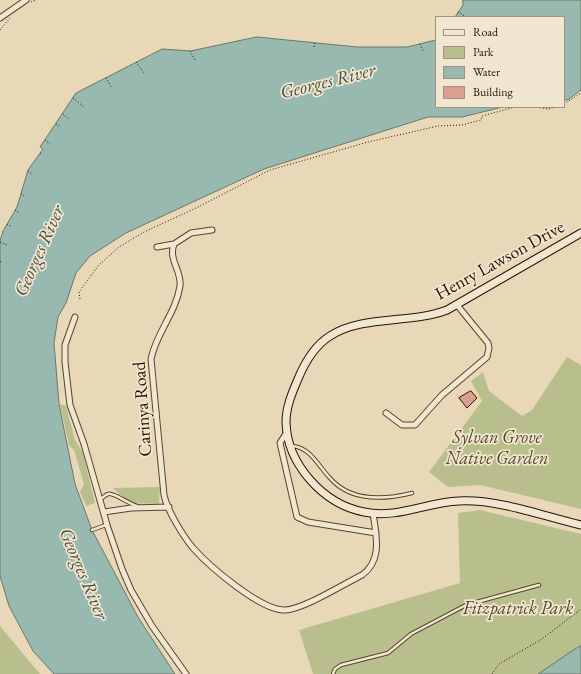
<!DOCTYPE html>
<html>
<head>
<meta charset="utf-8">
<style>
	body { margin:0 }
	#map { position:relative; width:581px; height:674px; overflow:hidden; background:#e9d8b7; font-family:"EB Garamond",serif }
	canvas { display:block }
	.legend { position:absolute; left:435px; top:16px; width:130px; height:92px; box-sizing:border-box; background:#f1e6d0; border:1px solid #a0927d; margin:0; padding:5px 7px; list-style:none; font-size:12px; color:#271400 }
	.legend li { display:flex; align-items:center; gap:8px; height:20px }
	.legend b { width:20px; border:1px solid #a0927d }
</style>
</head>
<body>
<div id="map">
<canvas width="581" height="674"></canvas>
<ul class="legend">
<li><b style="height:5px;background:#f1e6d0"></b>Road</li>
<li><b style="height:11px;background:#b9be8d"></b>Park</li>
<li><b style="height:11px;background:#97b9b0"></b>Water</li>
<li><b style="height:11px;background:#db9f8f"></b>Building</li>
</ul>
</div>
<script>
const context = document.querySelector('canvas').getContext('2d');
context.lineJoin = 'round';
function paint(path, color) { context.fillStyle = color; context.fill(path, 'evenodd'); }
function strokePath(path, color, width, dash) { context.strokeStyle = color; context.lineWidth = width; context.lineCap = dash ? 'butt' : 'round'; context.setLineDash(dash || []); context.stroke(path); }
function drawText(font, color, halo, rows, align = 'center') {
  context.font = font + ' "EB Garamond",serif'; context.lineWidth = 3.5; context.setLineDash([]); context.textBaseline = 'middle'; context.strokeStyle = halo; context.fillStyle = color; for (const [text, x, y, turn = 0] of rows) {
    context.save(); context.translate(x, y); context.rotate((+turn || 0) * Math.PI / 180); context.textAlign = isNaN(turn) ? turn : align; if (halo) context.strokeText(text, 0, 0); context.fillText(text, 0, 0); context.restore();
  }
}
const green = new Path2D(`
	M567,357l14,8v144l-101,-24 -32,2 -19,-15 53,-71 -11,-20 12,-9 6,19 33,25 10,-6z
	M60,404l6,2 9,34 8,13 12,50 -9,3 -6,-14 4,-8 -10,-34 -5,-5z
	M160,487l-1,17 -30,-1 -16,-15z
	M480,510l101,24v112l-43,28h-225l-14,-44 161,-47 -2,-70z
	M0,626l40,48h-40z`);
const water = new Path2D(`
	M463,0h118v90l-13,10h-4v-83h-109l8,-12z
	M257,37l100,10h50l29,-7v67h67l-41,10h-34l-164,52 -138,64 -36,23 -14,17 -10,30 -8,14 -4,26 5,61 16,80 17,46 46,87 37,57h-121l-21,-23 -24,-45 -9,-30v-335l3,-10 14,-24 11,-37 15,-21 -3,-2 36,-54 86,-44 28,2z
	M581,646v28h-43l37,-25z`);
const building = new Path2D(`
	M471,391l6,7 -10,10 -8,-10z`);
const path = new Path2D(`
	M31,2l5,-2
	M458,12l7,4
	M0,30l10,-12
	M420,44l3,7
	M314,47l1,-5
	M190,51l5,9
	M136,62l8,11
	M106,78l6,10
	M73,98l11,9
	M564,104l17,-11
	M523,107h10
	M534,107l15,2 6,-2
	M63,114l6,5
	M56,124l4,3
	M45,140l5,4
	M40,153l2,2
	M28,171l4,3
	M21,193l4,4
	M15,210l4,3
	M7,224l5,3
	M0,242l7,3
	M0,261l1,1
	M80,299l-1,-7 19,-26 21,-19 25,-15 52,-24 74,-38 98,-28 70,-16 24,-1 19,-5 1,-4 33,-9
	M492,674l7,-10 43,-25 39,-30`);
const lane = new Path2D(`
	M293,446c17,2 25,19 36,31 21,25 55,23 83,16
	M100,499c3,-1 5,-4 8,-5 5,-2 21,10 29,12
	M92,530l14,-5
	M333,674l2,-5 6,-4 47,-12 23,-19 55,-29 73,-20`);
const street = new Path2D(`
	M0,18l26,-18
	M212,230l-21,3 -17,11c-6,16 8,27 6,42 -4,27 -24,47 -29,73l13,136c3,15 19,41 29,53 16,18 68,63 92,62 17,0 59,-26 77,-35 21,-15 14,-40 11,-62
	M157,247l17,-3
	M75,317l-10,28v17l5,43 14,39 23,81 15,44 9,21 21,36 34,48
	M386,413l16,12h13l27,-30 45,-38 2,-9 -1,-5 -31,-38
	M287,432l-7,11 17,74 11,5 68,11
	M104,512l27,-4 38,-1`);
const secondary = new Path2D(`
	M581,233l-134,77c-36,14 -85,5 -117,26 -16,10 -25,26 -32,43 -6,14 -12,28 -12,43 1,42 37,82 78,90 33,7 63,-10 95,-11 39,-2 84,15 122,24`);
const streetNames = [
	["Henry Lawson Drive",500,261,-29],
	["Carinya Road",143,409,-94]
];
const parkNames = [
	["Sylvan Grove",497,438],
	["Native Garden",497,459],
	["Fitzpatrick Park",518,609]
];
const waterNames = [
	["Georges River",328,82,-14],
	["Georges River",40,251,-66],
	["Georges River",83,574,67]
];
paint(green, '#b9be8d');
paint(water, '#97b9b0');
strokePath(water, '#6a776a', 1);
paint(building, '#db9f8f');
strokePath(building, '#271400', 1);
strokePath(lane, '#58452e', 4.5);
strokePath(street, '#58452e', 7);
strokePath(secondary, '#271400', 9);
strokePath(path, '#271400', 1, [1, 2]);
strokePath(lane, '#f1e6d0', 2.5);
strokePath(street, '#f1e6d0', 5);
strokePath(secondary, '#f1e6d0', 7);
drawText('18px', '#271400', '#f1e6d0', streetNames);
drawText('italic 18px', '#53472a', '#f1e6d0', parkNames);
drawText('italic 19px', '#4e4e3e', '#f1e6d0', waterNames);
</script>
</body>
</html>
